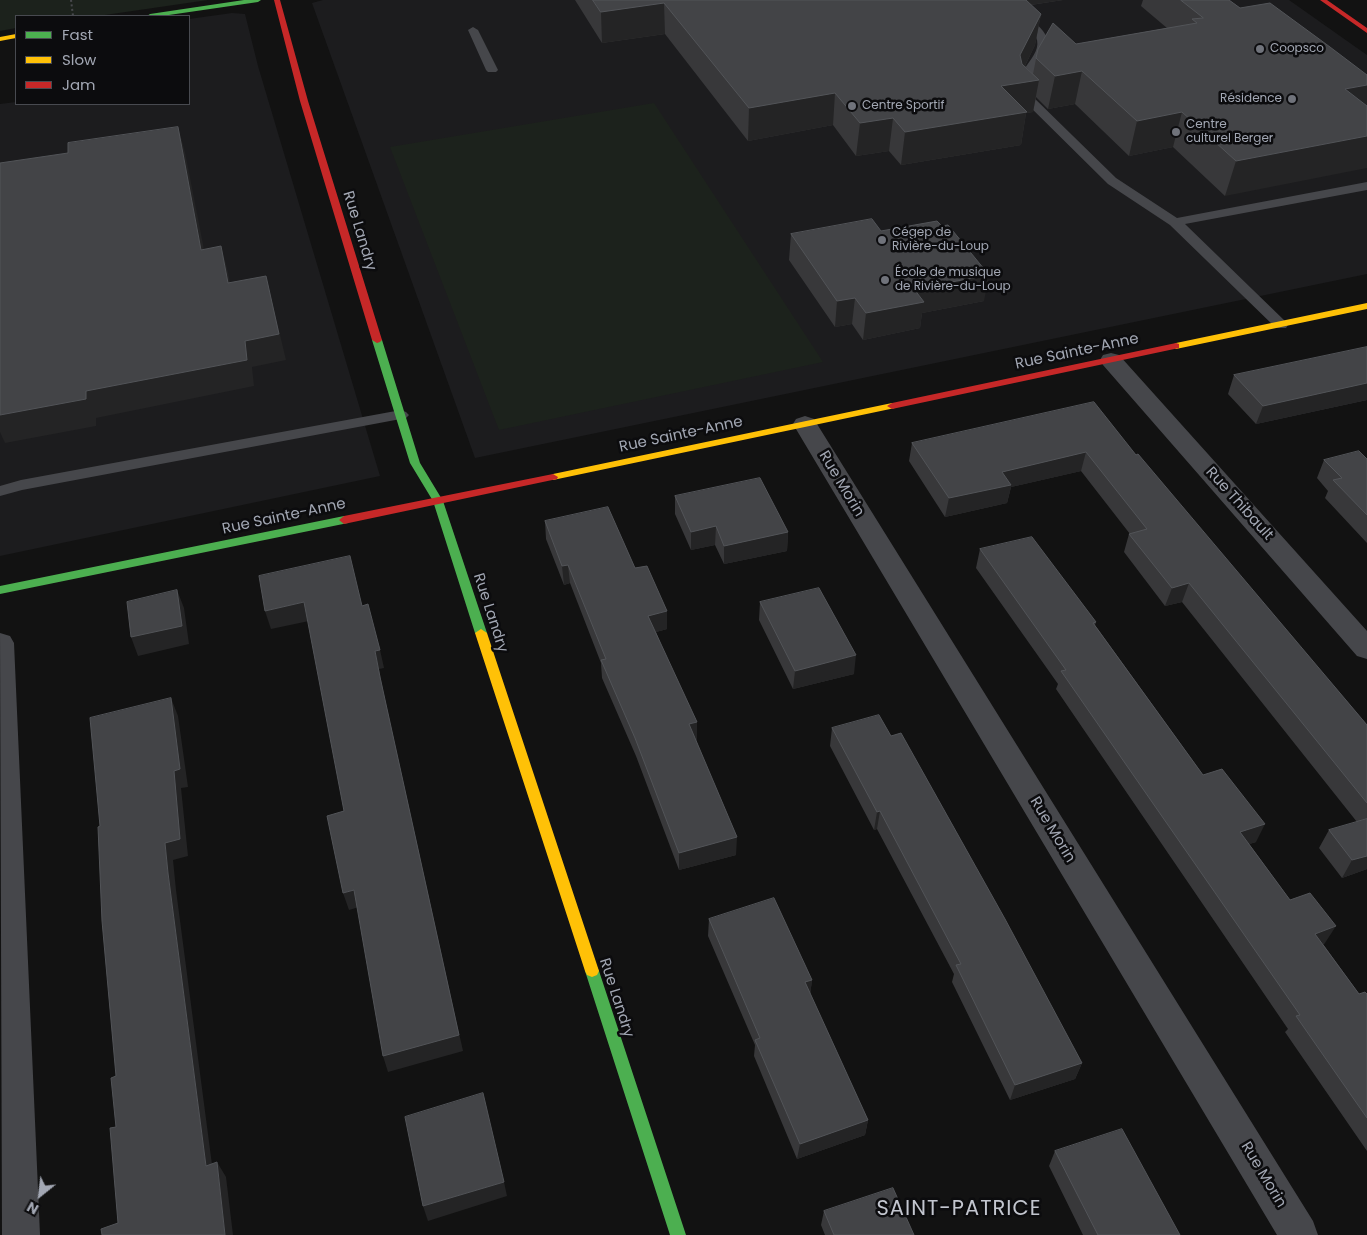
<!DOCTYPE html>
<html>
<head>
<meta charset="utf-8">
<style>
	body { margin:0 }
	#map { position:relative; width:1367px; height:1235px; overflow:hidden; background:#121212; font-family:Poppins,sans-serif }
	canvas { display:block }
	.legend { position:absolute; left:15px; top:15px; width:175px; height:90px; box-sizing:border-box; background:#0c0c0e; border:1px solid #484a50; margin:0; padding:6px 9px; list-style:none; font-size:15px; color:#a2a7b3 }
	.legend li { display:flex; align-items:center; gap:10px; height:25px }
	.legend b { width:25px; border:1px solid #484a50 }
	.north { position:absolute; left:15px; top:1170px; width:50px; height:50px; -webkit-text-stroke:4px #0c0c0e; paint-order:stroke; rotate:209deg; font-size:14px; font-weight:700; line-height:20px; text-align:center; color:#a2a7b3 }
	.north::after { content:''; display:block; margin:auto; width:18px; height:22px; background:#a2a7b3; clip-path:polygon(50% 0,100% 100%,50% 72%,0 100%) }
</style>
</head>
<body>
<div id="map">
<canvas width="1367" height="1235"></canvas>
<ul class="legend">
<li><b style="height:6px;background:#4caf50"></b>Fast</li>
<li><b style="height:6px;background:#ffc107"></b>Slow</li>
<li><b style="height:6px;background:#c62828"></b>Jam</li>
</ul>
<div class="north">N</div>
</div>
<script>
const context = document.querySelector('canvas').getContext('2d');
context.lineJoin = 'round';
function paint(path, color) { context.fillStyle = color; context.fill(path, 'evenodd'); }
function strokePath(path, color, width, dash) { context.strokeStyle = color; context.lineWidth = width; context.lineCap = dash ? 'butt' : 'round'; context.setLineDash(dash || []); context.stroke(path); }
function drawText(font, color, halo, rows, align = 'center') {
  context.font = font + ' Poppins,sans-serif'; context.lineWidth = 5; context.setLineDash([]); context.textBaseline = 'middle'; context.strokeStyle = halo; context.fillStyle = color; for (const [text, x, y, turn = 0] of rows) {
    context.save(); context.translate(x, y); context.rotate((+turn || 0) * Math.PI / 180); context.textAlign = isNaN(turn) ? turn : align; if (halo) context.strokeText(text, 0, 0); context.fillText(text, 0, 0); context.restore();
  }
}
const built = new Path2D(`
	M323,0h966l78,55v219l-892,184 -163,-455z
	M232,13l13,1 13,52 122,410 -380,80v-452l16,-2 173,2v-85z`);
const green = new Path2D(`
	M0,0h208l-110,16h-82v12l-16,3z
	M654,103l169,259 -324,68 -109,-283z`);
const path = new Path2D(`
	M71,0l2,16`);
const lane = new Path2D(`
	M1020,16c9,2 18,8 23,15 15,19 -14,41 -15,61l88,86 61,40 190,-36v8l-182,34 101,98 2,3 -2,3h-10l-106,-103 -62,-41 -90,-89c-10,-21 27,-38 18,-58 -3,-9 -15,-11 -21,-18z
	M473,27l5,3 20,40 -2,2h-8l-2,-2 -18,-40z
	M401,410l5,2 3,3 -3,3 -384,72 -22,6v-10l21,-6z`);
const street = new Path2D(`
	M1111,353l8,2 248,276v28l-10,-3 -254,-291 -3,-5 3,-5z
	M805,416l9,3 3,5 496,797 5,14h-41l-484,-811 3,-5z
	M0,633l10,3 4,7 26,592h-38z`);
const fast = new Path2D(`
	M244,0h17l-3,2 -96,14h-15l3,-2z
	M377,337l5,3 38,123 23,38 44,132 -2,3 -4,1 -6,-4 -42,-132 -23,-38 -38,-123z
	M344,516l5,4 -1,3 -348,71v-8z
	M592,965l5,2 2,4 87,264h-16l-85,-264 2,-4z`);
const slow = new Path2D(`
	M16,34v4l-16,3v-4z
	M1367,303v6l-191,40 -5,-3 5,-3z
	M892,403l5,3 -2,2 -342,72 -5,-3 5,-3z
	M481,629l6,4 112,338 -2,4 -5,2 -5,-2 -2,-4 -110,-338z`);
const jam = new Path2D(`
	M274,0h6l28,101 74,239 -2,2 -3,1 -5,-3 -72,-239z
	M1320,0h7l40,28v5z
	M1176,343l3,1v4l-287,61 -5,-3 5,-3z
	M553,474l5,3 -1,2 -213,45 -5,-4 5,-4z`);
const wall = new Path2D(`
	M575,0h488l-32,5 10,9 -6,31 -10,21 8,8 5,-25 38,-5 91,-16 -26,-22 2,-6h86l11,8 90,39 -105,149 -52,-49 -44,9 -54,-52 -27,5 -12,-12 -3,15 -7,1 -5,32 -120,20 -12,-14 -33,5 -23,-31 -85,16 -83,-107 -63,9z
	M881,231l103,70 -62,12 -2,15 -57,12 -11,-16 -17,3 -46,-67 2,-26z
	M1367,347v53l-111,24 -28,-30 6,-19z
	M912,443l224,12 231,270v144l-25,9 -23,-30 10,-18 28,-8 -175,-220 -17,4 -41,-54 5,-18h1l-49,-63 -70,16 -4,16 -62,14 -36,-56z
	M1367,459v84l-42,-45 3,-7 -11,-13 7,-18z
	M675,496l113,36 -1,19 -63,13 -9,-19 -24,5 -16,-36z
	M545,521l90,47 32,61 -11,3 41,108h-1l40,115 -57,15 -43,-114 -34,-78 -1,-15 -31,-80 -6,2 -18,-46z
	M980,549l116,73 -1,3 108,150 53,67 -7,2 41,56 35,43 -2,1 36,50h8v157l-82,-119 3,-3 -232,-340 2,-5 -82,-116z
	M760,602l94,72 -61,15 -34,-69z
	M832,728l250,335 -7,16 -65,21 -58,-118 2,-8 -77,-145 -3,1 -44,-84z
	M709,919l103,61 -2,15 58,125 -3,15 -68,24 -43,-103 1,-11 -47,-109z
	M1055,1151l125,84h-97l-34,-69z
	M824,1211l90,24h-89l-4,-10z`);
const shadedWall = new Path2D(`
	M1011,0h52l-53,8z
	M664,3l1,31 -63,9 -1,-31z
	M1041,14l-6,31 -19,39 23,-4 -6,32 -7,1 -5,32 -120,20 4,-33 96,-46 19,-31z
	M1082,71l-7,33 -27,5 7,-33z
	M1367,85v30l-22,-26z
	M835,93l-2,32 -85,16 1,-33z
	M1182,112l-9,35 -44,9 8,-35z
	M893,118l-4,33 -33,5 4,-33z
	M178,127l7,25 24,123 -8,-25z
	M1367,136v32l-142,28 11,-35z
	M221,246l7,26 7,37 -7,-26z
	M989,275l-5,26 -62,12 -2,15 -57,12 3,-27 48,-24z
	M266,276l20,84 -34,7 2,19 -158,32v8l-91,17 -5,-11v-17l86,-24 159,-50z
	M855,298l-3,26 -17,3 2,-26z
	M1367,383v17l-111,24 7,-18z
	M1086,452l-5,19 -70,16 -4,16 -62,14 4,-19 53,-26z
	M716,526l-1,19 -24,5v-18z
	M788,532l-1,19 -63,13v-18z
	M568,565l2,18 -6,2 -2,-19z
	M1189,583l-7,19 -17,4 7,-18z
	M177,590l7,18 5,36 -51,12 -7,-19z
	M304,602l5,19 -38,8 -6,-18z
	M667,611v18l-18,5 -1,-18z
	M380,650l4,18 -5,1 5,26 79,356 -75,21 -5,-16 -3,-379 -5,-26z
	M856,655l-2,19 -61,15 2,-18z
	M171,698l7,18 10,71 -7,1 7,68 -15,4 3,30 38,290 -8,-14 -38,-293 -3,-30 9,-72z
	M697,722v18l-8,2v-18z
	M880,811l-3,18 -3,1 3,-18z
	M1265,824l-9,18 -25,8 9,-18z
	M737,837l-1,18 -57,15v-17z
	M1367,856v13l-25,9 10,-18z
	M354,890l5,17 -10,3 -6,-17z
	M1336,926l-11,17 -20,7 10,-16z
	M812,980l-2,16 -5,-14z
	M1082,1063l-7,16 -65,21 5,-15z
	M868,1120l-3,15 -68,24 3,-15z
	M217,1162l9,15 7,58h-8z
	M504,1182l3,14 -79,25 -5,-15z`);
const building = new Path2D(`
	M593,0h433l15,14 -21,41 2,9 17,16 -38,6 26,26 -122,20 -12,-14 -33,5 -25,-30 -86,15 -85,-105 -63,9z
	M1181,0h48l11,8 30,-5 60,44 37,28v10l-22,4 22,17v30l-131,25 -54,-49 -45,9 -55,-50 -27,5 -19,-18 2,-9 15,-26 23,21 121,-21 -5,-4 11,-1z
	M178,127l23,123 20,-4 7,37 38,-7 13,58 -34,7 2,19 -161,31v8l-86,16v-252l68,-10v-10z
	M872,219l9,12 56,-10 5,5 6,-1 41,50 -75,14 10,13 -58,11 -11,-15 -18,3 -46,-67z
	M1367,347v36l-104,23 -29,-31z
	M1094,402l42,53 2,-1 229,271v78l-178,-220 -17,5 -43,-54 18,-5 -61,-77 -84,20 9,13 -62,13 -37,-55z
	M1359,451l8,8v56l-34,-35 9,-2 -18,-18z
	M760,478l28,54 -64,14 -8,-20 -25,6 -16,-36z
	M608,507l27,61 12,-2 20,45 -19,5 49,106 -8,2 48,113 -58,16 -44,-115 -34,-78 5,-1 -38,-94 -6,1 -17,-45z
	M1032,537l64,85 -3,1 110,152 19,-6 43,55 -25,8 50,68 20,-7 26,33 -21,8 44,60 6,-2 2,2v124l-71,-102 4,-1 -239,-344 5,-1 -86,-121z
	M350,556l12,50 6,-2 12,46 -5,1 5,26 79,358 -76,21 -29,-166 -11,3 -16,-77 17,-5 -40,-209 -39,9 -6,-35z
	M819,588l37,67 -61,16 -35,-69z
	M177,590l5,36 -51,11 -4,-35z
	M171,698l9,71 -6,2 6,68 -15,4 3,30 38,293 11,-4 8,73h-123l-1,-6 17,-6 -8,-95 6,-1 -5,-49 5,-2 -14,-155 -4,-94 2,-1 -10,-108z
	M879,715l12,21 10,-3 104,186 77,144 -67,22 -59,-120 5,-1 -81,-153 -3,1 -45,-84z
	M1367,819v37l-15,4 -23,-30z
	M774,898l38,82 -7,2 63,138 -68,24 -45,-104 5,-2 -51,-119z
	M483,1093l21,89 -81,24 -18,-89z
	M1122,1129l58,106h-82l-43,-84z
	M893,1188l21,47h-80l-10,-24z`);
const markers = [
	[1260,49,5,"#70737b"],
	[1292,99,5,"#70737b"],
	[852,106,5,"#70737b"],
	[1176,132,5,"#70737b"],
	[882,240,5,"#70737b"],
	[885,280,5,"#70737b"]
];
const farPoinames = [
	["Coopsco",1270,49],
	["Résidence",1282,99,"right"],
	["Centre Sportif",862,106],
	["Centre",1186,125],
	["culturel Berger",1186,139],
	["Cégep de",892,233],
	["Rivière-du-Loup",892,247],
	["École de musique",895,273],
	["de Rivière-du-Loup",895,287]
];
const streetNames = [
	["Rue Landry",359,231,73],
	["Rue Sainte-Anne",1077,352,-12],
	["Rue Sainte-Anne",681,435,-12],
	["Rue Morin",841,484,59],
	["Rue Thibault",1239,504,48],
	["Rue Sainte-Anne",284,517,-12],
	["Rue Landry",490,613,72],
	["Rue Morin",1052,830,59],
	["Rue Landry",616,998,72],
	["Rue Morin",1263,1175,59]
];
const nearQuarternames = [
	["SAINT-PATRICE",959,1210]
];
paint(built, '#1c1c1e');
paint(green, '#1c221c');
strokePath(path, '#48494d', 2, [2, 2.5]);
paint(lane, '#46474b');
paint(street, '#46474b');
paint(fast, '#4caf50');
paint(slow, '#ffc107');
paint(jam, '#c62828');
paint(wall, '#38383a');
paint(shadedWall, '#242425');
paint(building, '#434447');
strokePath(building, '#525458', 1);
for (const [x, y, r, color] of markers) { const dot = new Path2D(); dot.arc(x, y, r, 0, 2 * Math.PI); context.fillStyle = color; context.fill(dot); strokePath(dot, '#0c0c0e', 2); }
drawText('12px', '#a2a7b3', '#0c0c0e', farPoinames, 'left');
drawText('15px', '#a2a7b3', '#0c0c0e', streetNames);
context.letterSpacing = '1px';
drawText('21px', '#c3c6cf', '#0c0c0e', nearQuarternames);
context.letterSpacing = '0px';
</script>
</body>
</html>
